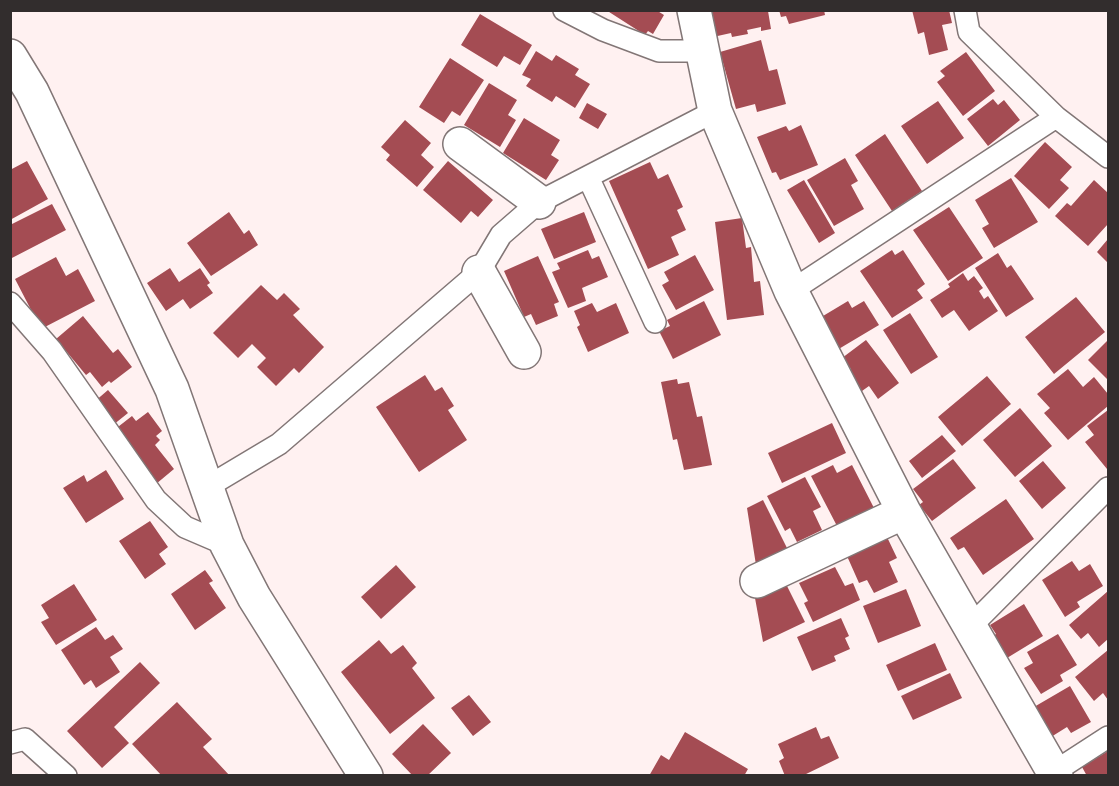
<!DOCTYPE html>
<html>
<head>
<meta charset="utf-8">
<style>
	body { margin:0 }
	#map { position:relative; width:1119px; height:786px; overflow:hidden; background:#fff1f1; font-family:"Roboto Condensed",sans-serif }
	canvas { display:block }
	.frame { position:absolute; inset:0; border:12px solid #322d2d; pointer-events:none }
</style>
</head>
<body>
<div id="map">
<canvas width="1119" height="786"></canvas>
<div class="frame"></div>
</div>
<script>
const context = document.querySelector('canvas').getContext('2d');
context.lineJoin = 'round';
function paint(path, color) { context.fillStyle = color; context.fill(path, 'evenodd'); }
function strokePath(path, color, width, dash) { context.strokeStyle = color; context.lineWidth = width; context.lineCap = dash ? 'butt' : 'round'; context.setLineDash(dash || []); context.stroke(path); }
const building = new Path2D(`
	M606,10h50l8,5 -11,19 -5,-3 -3,4z
	M707,10l61,1 3,18 -10,2v-4l-14,3 1,4 -16,3 -1,-4 -18,4z
	M779,10h45l1,5 -36,9 -3,-8 -5,1z
	M912,10h37l3,13 -10,2 6,25 -19,5 -5,-23 -6,2z
	M480,14l52,31 -12,20 -16,-9 -7,11 -36,-22z
	M761,40l8,31 8,-2 9,35 -29,8 -2,-8 -19,5 -16,-57z
	M536,51l16,10 4,-6 23,14 -4,6 15,9 -15,24 -19,-12 -4,6 -26,-16 5,-7 -9,-4z
	M966,52l29,39 -32,25 -26,-34 8,-6 -5,-5z
	M450,58l34,22 -24,36 -8,-5 -8,12 -25,-16z
	M489,83l28,17 -9,15 8,5 -16,27 -36,-22z
	M993,99l5,6 6,-5 16,20 -32,26 -21,-27z
	M938,101l26,37 -37,26 -26,-38z
	M587,103l20,11 -9,15 -19,-11z
	M524,118l36,22 -9,15 8,5 -13,20 -43,-27z
	M405,120l26,23 -10,12 13,12 -17,20 -31,-27 4,-5 -9,-8z
	M801,125l17,40 -38,15 -4,-8 -4,1 -15,-36 29,-11 3,5z
	M885,134l37,57 -30,20 -37,-56z
	M1045,142l27,25 -12,13 9,8 -20,21 -35,-33z
	M845,158l13,23 -7,4 13,24 -30,17 -27,-46z
	M27,161l21,38 -38,21v-50z
	M448,161l45,39 -15,17 -7,-6 -10,12 -38,-33z
	M650,162l8,17 10,-5 15,33 -6,3 9,20 -15,7 8,18 -31,14 -39,-88z
	M1011,178l27,44 -44,26 -12,-20 7,-4 -14,-24z
	M804,180l31,53 -16,10 -32,-53z
	M1094,180l14,13v31l-20,22 -33,-30 12,-13 4,3z
	M52,204l14,26 -56,29v-34z
	M949,207l34,51 -35,23 -35,-51z
	M229,212l15,22 5,-4 9,15 -47,31 -24,-33z
	M584,212l12,30 -42,17 -13,-30z
	M742,218l4,30 5,-1 3,35 6,-1 4,34 -37,5 -12,-98z
	M1108,239v24l-11,-11z
	M588,250l4,9 7,-3 9,21 -26,11 4,13 -18,7 -16,-36 8,-3 -3,-6z
	M892,250l3,5 8,-5 22,34 -8,6 6,8 -31,20 -32,-47z
	M998,253l9,15 4,-3 23,34 -28,18 -31,-49z
	M695,255l19,35 -38,20 -14,-25 7,-4 -5,-9z
	M538,256l21,46 -5,2 4,12 -22,9 -5,-11 -7,3 -20,-46z
	M56,257l10,19 12,-7 17,32 -54,28 -26,-50z
	M170,268l9,14 21,-14 10,15 -3,2 6,8 -23,16 -7,-10 -17,12 -19,-28z
	M963,273l5,8 6,-5 9,12 -4,3 5,8 4,-3 10,15 -29,20 -15,-21 -12,8 -12,-18 20,-13 -2,-3z
	M261,285l16,15 7,-7 16,16 -7,6 31,32 -25,26 -5,-5 -18,18 -19,-19 9,-9 -14,-14 -14,14 -25,-25z
	M1076,297l29,35 -51,42 -29,-37z
	M704,301l17,34 -48,24 -14,-28 11,-5 -3,-6z
	M848,301l4,7 12,-7 15,24 -42,25 -19,-31z
	M592,303l5,9 19,-9 13,30 -41,19 -11,-25 3,-2 -6,-14z
	M910,313l28,44 -27,17 -28,-44z
	M83,316l30,37 5,-4 14,18 -21,16 -2,-2 -7,6 -12,-15 -4,3 -30,-36z
	M866,340l33,43 -21,16 -9,-13 -7,5 -15,-19 4,-3 -9,-11z
	M1108,340v40l-20,-20z
	M1068,369l15,18 11,-10 14,17v12l-40,34 -24,-27 6,-5 -13,-14z
	M425,375l10,16 7,-4 12,19 -6,4 19,30 -48,32 -43,-65z
	M987,376l24,28 -49,42 -24,-29z
	M677,379l1,5 11,-2 8,35 5,-1 10,49 -28,5 -7,-31 -4,1 -12,-58z
	M108,390l20,23 -15,12 -19,-23z
	M1020,408l32,38 -37,31 -32,-37z
	M1108,410v58l-1,1 -22,-27 9,-7 -7,-9z
	M148,412l14,19 -6,5 4,4 -5,5 19,24 -18,15 -42,-54 18,-14 4,5z
	M832,423l14,30 -64,30 -14,-30z
	M942,435l14,16 -34,27 -13,-17z
	M953,459l23,29 -44,33 -13,-16 4,-3 -10,-13z
	M1043,461l23,27 -24,21 -23,-28z
	M833,465l4,8 15,-8 22,43 -37,18 -26,-50z
	M106,470l18,29 -38,24 -23,-35 21,-13 3,7z
	M805,477l16,30 -8,4 9,19 -25,12 -7,-14 -5,3 -18,-35z
	M1006,499l28,40 -51,36 -19,-28 -6,3 -8,-12z
	M763,500l25,50 -32,15 -9,-57z
	M150,521l18,26 -9,7 7,10 -21,15 -26,-38z
	M887,537l10,21 -8,4 9,20 -24,11 -7,-13 -8,3 -12,-27z
	M1072,561l7,10 11,-7 13,22 -26,16 3,5 -15,10 -23,-37z
	M396,565l20,22 -35,32 -20,-22z
	M835,567l10,19 8,-3 7,17 -47,22 -9,-19 4,-2 -9,-18z
	M205,570l8,11 -4,2 17,25 -31,22 -24,-36z
	M785,582l20,40 -42,20 -8,-44z
	M74,584l23,36 -41,25 -15,-23 8,-4 -8,-13z
	M906,589l15,37 -43,17 -15,-37z
	M1108,591v48l-9,8 -11,-14 -7,6 -12,-14z
	M1024,604l19,32 -36,22 -14,-22 3,-2 -6,-9z
	M841,618l8,18 -4,2 5,11 -16,7 2,5 -24,10 -15,-34z
	M96,627l9,13 8,-5 10,14 -13,8 10,15 -24,16 -5,-8 -7,5 -23,-35z
	M1058,634l19,31 -17,10 3,6 -22,13 -17,-26 9,-5 -6,-11z
	M379,640l12,14 12,-9 14,18 -5,5 23,30 -45,36 -49,-62z
	M935,643l12,27 -49,21 -12,-26z
	M1108,650v50l-5,-7 -9,8 -19,-24z
	M140,662l20,21 -46,44 15,16 -27,25 -35,-37z
	M950,673l12,25 -49,22 -12,-24z
	M1070,686l21,36 -20,11 -4,-6 -16,10 -17,-30z
	M469,695l22,27 -18,14 -22,-28z
	M177,702l35,37 -9,8 27,29h-68l-30,-32z
	M423,724l28,29 -24,23h-14l-21,-22z
	M816,727l5,12 8,-3 10,22 -37,18h-17l-6,-15 5,-3 -6,-14z
	M685,732l63,37 -4,7h-95l12,-21 8,5z
	M1108,751v25h-21l-5,-9z`);
const lane = new Path2D(`
	M564,10l39,20 56,21h43
	M965,10l4,22 87,85 52,40
	M588,177l67,145
	M791,291l265,-174
	M10,303l42,48 104,149 29,27 42,18
	M207,487l72,-43 200,-172 22,-37 38,-33 176,-91
	M970,627l138,-139
	M10,743l15,-4 41,37
	M1054,772l54,-35`);
const street = new Path2D(`
	M694,10l21,101 76,180 113,221 152,264
	M460,144l79,58
	M479,272l45,80
	M757,581l147,-69`);
const secondary = new Path2D(`
	M10,56l22,36 140,297 55,156 27,52 112,179`);
paint(building, '#a44c53');
strokePath(lane, '#827676', 24);
strokePath(street, '#827676', 36);
strokePath(secondary, '#827676', 36);
strokePath(lane, '#fff', 21);
strokePath(street, '#fff', 33);
strokePath(secondary, '#fff', 33);
</script>
</body>
</html>
